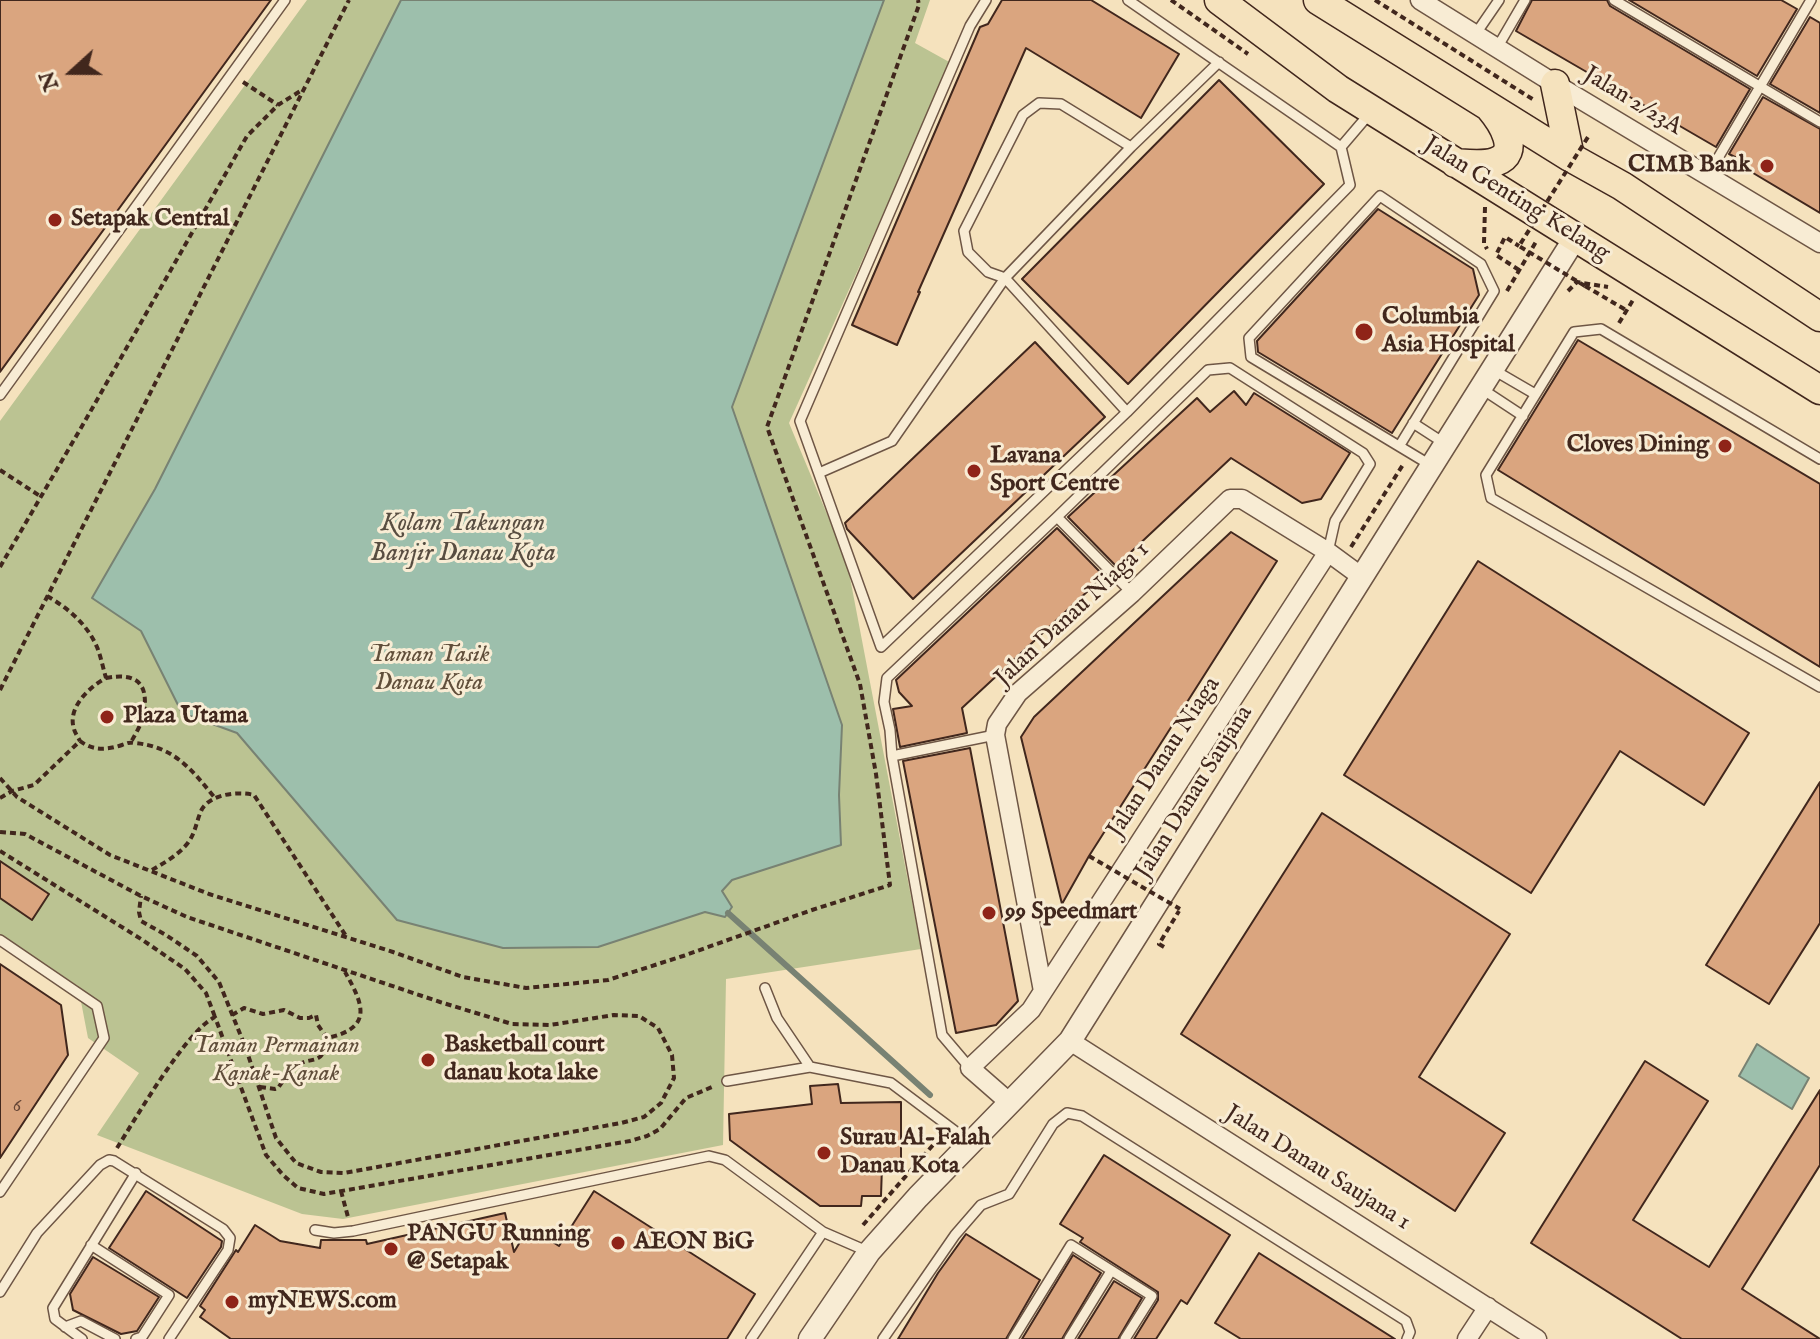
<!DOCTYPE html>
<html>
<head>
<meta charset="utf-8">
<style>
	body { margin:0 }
	#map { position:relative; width:1820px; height:1339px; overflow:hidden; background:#f5e2bd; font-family:"IM FELL English",serif }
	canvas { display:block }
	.north { position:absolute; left:32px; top:32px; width:80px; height:80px; -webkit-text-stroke:6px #f8ecd4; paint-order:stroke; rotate:249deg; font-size:22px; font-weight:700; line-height:32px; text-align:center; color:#41271d }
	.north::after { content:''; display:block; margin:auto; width:28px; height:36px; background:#41271d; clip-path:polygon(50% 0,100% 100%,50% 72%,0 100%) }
</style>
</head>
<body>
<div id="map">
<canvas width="1820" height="1339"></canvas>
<div class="north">N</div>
</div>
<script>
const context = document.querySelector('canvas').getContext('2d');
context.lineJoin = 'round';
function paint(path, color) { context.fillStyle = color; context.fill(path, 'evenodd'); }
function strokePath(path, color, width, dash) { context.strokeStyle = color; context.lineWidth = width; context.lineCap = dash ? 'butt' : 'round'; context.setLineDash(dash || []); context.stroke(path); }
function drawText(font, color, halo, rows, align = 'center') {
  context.font = font + ' "IM FELL English",serif'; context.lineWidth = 6; context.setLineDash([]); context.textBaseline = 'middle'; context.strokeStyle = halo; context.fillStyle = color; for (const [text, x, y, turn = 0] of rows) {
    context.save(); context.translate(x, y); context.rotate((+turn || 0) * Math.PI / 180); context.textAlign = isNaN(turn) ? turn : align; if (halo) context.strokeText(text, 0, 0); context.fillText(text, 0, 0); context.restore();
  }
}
const green = new Path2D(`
	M307,0h623l-15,43 36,20 -162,360 58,139 74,387 -195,30 -3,166 -380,74 -41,-5 -205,-79 42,-62 -51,-35 -10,-52 -78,-52v-513z`);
const water = new Path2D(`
	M401,0h483l-152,407 110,318 -3,70 2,50 -109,35 -10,11 10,16 -7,10 -20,-5 -107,35 -95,1 -106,-28 -160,-187 -55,-20 -41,-82 -49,-33 63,-109z
	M1757,1044l52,34 -17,31 -53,-33z`);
const stream = new Path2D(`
	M728,913l202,182`);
const building = new Path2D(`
	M0,0h271l-271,372z
	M1002,0h89l88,54 -38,64 -115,-70 -108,244h2l-23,53 -45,-20 128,-298 8,-3z
	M1532,0h75l3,6 140,83 -34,58 -200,-116z
	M1629,0h152l16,9 -40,67z
	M1810,17l10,6v90l-50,-29z
	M1219,80l105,104 -196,200 -106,-105z
	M1763,97l57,32v84l-87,-52 2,-4 -6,-3z
	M1378,209l95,60 6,26 -87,138 -134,-81 -1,-11z
	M1578,340l242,144v183l-322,-197z
	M1035,342l70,75 -192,182 -66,-70 -2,-6z
	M1234,391l12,14 8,-12 96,60 -29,46 -19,4 -71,-45 -115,108 -48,-49 129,-119 13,14z
	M1057,528l47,48 -142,132 5,25 -67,14 -7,-38 19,-3 -13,-14 -3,-12z
	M1231,532l46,29 -188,295 -27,48 -41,-167 13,-20z
	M1478,561l271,172 -45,72 -84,-54 -89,142 -187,-118z
	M970,748l48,253 -22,24 -40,8 -53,-272z
	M1820,782v141l-51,81 -63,-39z
	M1322,813l188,121 -91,143 86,56 -50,78 -274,-177z
	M0,861l49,33 -17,26 -32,-22z
	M0,964l61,41 7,50 -68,103z
	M1645,1061l63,40 -75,119 76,47 111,-177v75l-78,124 78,50h-138l-151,-96z
	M838,1084l3,19 60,-1v64h-19l-1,30h-19l-1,10h-41l-90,-66 -1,-26 83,-10 -2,-18z
	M1104,1155l126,80 -43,69 -6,-4 -25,39h-22l24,-39v-8l-78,-50 3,-4 -23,-14z
	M146,1191l76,50 -1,6 -34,51 -78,-50z
	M594,1191l161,103 -28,45h-496l-31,-22 5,-7 -5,-4 36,-56 2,2 17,-27 25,16 40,7 1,-8h45l1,4 138,-31 9,39 15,-25 30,19z
	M966,1234l74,46 -34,59h-108l40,-66z
	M1259,1253l136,86h-154l-26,-16z
	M1073,1255l28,18 -39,66h-40z
	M93,1257l66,40 -22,34 -16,3 -48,-24 -3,-16z
	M1114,1281l28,17 -24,41h-40z`);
const path = new Path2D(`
	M1171,0l77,54
	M1375,0l159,100
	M243,82l35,23
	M1485,207l-1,36 3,6
	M1519,270l-23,-15 9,-18 14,9
	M1585,286l41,24
	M1507,291l30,-51
	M1568,291l9,-9 31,5
	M1619,323l14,-23
	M0,470l40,26
	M1351,547l53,-84
	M0,567l85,-146 162,-285 31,-31 24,-15
	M47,596c21,12 40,28 50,51 4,10 6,21 9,31 -17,9 -39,30 -32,51 1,4 4,8 6,12
	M106,678c27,-5 43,2 38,34 -1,10 -8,21 -13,30
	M0,690l349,-690
	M0,778l17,19 93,58 99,39 184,58 70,25 63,11 82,-8 75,-24 129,-46 78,-25 -14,-111 -16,-90 -93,-257 152,-422 -1,-5
	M0,798l12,-7 22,-6 46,-44c13,10 27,9 42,4 6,-2 7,-3 12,-2 40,3 58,27 81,55
	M0,832l25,2 116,62 46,21 253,85 72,22 38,1 64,-10 25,1 19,12 14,27 2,23 -13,25 -17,14 -23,6 -277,50 -23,-1 -25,-9 -20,-25 -31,-92 -26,-64 -22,-26 -31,-21 -25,-14 -2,-9 2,-16
	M0,851l141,88 44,30 21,24 9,24
	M152,870c12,-7 26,-15 35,-26 9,-11 9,-23 15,-35 9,-15 36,-18 52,-14l92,141
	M1164,947l-5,-3 20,-33
	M232,1015l12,-7 19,6 21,-4 16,8h9l7,-3 2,10 9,13c46,-10 37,-33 18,-66
	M260,1087l15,2 3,-1c5,-7 11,-16 17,-21 16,-13 28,2 32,-29
	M117,1148c19,-30 69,-117 98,-131l51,138 17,20 15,13 26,6 306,-53 17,-5 13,-7 26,-31 26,-11
	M341,1191l7,26
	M863,1225l77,-88`);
const service = new Path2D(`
	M986,0l-16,26 -170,395 81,226 246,-235 223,-227 -9,-38 -213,-147
	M1614,0l206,122
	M1475,35l24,-35
	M1497,48l28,-48
	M1341,147l29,-34
	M1708,175l103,-175
	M1492,369l43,25
	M1482,389l41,27
	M0,395l285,-395
	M1127,412l-122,-134 126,-131 88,-85
	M1413,423l31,20
	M1400,445l94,-154 -13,-27 -101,-68 -131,142 2,19 181,109
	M1820,459l-219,-130 -27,3 -88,143 5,23 329,189
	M819,473l73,-32 113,-163 -17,-6 -20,-20 -4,-21 59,-116 16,-12 22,1 70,43
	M1057,517l75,76
	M892,756l103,-21
	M0,940l97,66 7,32 -104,154
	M765,988l12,30 33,49
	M970,1068l-28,-33 -50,-279 -2,-26 -6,-28 3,-24 170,-161 151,-147 22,-2 133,85 7,11 -35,57 -7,31
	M727,1081l83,-14 81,16 80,60
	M315,1230l19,3 19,-2 356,-75 16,4 98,72
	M91,1245l78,50 -27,42 -6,2
	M0,1292l37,-59 63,-68 9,-5 5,1 109,68 7,9 -2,12 -59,89
	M65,1327l16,-6 34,18
	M82,1339l-27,-20 -2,-11 83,-135
	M751,1339l72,-107 46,20
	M883,1339l72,-104 26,-30 28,-11 44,-70 14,-11 15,3 324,205 4,11 -3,7
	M1013,1339l58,-94 81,51 -27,43
	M1069,1339l42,-68`);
const minor = new Path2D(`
	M1420,0l135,84 265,159
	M1043,991l-48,-256 2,-11 21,-31 114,-100 98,-94h12l86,53 34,25
	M1070,1041l467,298
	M1010,1103l-40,-35 61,-58 297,-458
	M1467,1339l21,-32`);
const tertiary = new Path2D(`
	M810,1339l59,-87 49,-55 152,-156 505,-803`);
const primary = new Path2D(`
	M1219,0l119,89 482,301
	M1318,0l252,157 52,29 198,131
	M1555,84l15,73
	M1455,163c13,1 28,3 40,-1 28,-9 6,-41 -5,-54`);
const pathBridge = new Path2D(`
	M1585,286l-66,-40 69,-109
	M1089,856l91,53`);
const markers = [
	[1767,166,8,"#8f2418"],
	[55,220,8,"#8f2418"],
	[1364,332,10,"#8f2418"],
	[1725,446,8,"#8f2418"],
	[974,471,8,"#8f2418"],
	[107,717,8,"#8f2418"],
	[989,913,8,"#8f2418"],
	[428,1060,8,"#8f2418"],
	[824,1153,8,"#8f2418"],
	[618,1243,8,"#8f2418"],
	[391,1249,8,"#8f2418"],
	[232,1302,8,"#8f2418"]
];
const numberNames = [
	["6",17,1107]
];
const streetNames = [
	["Jalan 2/23A",1632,102,31],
	["Jalan Genting Kelang",1516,200,32],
	["Jalan Danau Niaga 1",1073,615,-43],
	["Jalan Danau Niaga",1165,758,-57],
	["Jalan Danau Saujana",1195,793,-58],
	["Jalan Danau Saujana 1",1317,1169,32]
];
const poiNames = [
	["CIMB Bank",1751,166,"right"],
	["Setapak Central",71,220],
	["Columbia",1382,318],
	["Asia Hospital",1382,346],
	["Cloves Dining",1709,446,"right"],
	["Lavana",990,457],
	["Sport Centre",990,485],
	["Plaza Utama",123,717],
	["99 Speedmart",1005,913],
	["Basketball court",444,1046],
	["danau kota lake",444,1074],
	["Surau Al-Falah",840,1139],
	["Danau Kota",840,1167],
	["PANGU Running",407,1235],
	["@ Setapak",407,1263],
	["AEON BiG",634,1243],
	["myNEWS.com",248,1302]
];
const parkNames = [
	["Taman Tasik",429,656],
	["Danau Kota",429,684],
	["Taman Permainan",276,1047],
	["Kanak-Kanak",276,1075]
];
const waterNames = [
	["Kolam Takungan",463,525],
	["Banjir Danau Kota",463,555]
];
paint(green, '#bbc392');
paint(water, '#9dbfac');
strokePath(water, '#788273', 2);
strokePath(stream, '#788273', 6);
paint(building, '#daa57f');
strokePath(building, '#41271d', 2);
strokePath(service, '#6e5645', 12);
strokePath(minor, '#6e5645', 21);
strokePath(tertiary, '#6e5645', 25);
strokePath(primary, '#41271d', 31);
strokePath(path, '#41271d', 4, [6, 4]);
strokePath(service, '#f8ecd4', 9);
strokePath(minor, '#f8ecd4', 18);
strokePath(tertiary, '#f8ecd4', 22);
strokePath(primary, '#f5e2bd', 28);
strokePath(pathBridge, '#41271d', 4, [6, 4]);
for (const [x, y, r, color] of markers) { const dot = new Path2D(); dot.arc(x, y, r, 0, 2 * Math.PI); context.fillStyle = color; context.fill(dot); strokePath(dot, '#f8ecd4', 3); }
drawText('20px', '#674636', null, numberNames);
drawText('24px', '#41271d', '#f8ecd4', streetNames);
drawText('bold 24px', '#41271d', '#f8ecd4', poiNames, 'left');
drawText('italic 24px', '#604e3a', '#f8ecd4', parkNames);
drawText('italic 26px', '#584d41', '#f8ecd4', waterNames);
</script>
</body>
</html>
